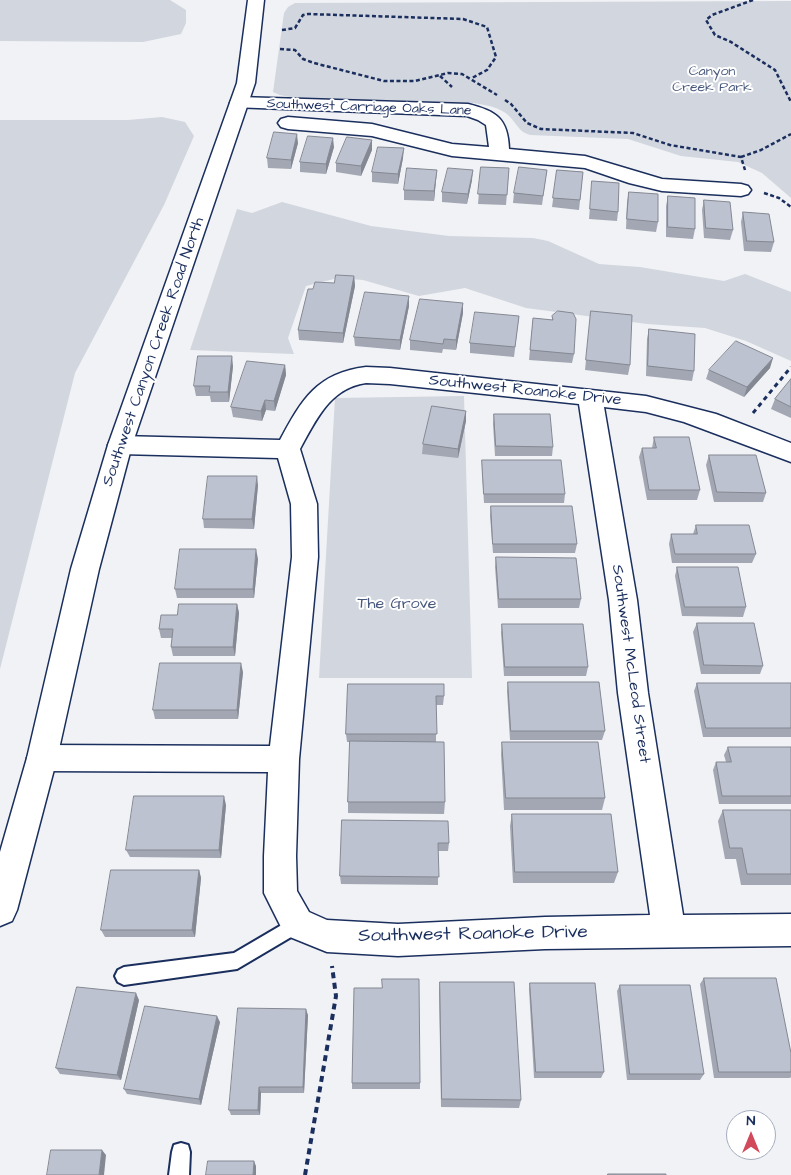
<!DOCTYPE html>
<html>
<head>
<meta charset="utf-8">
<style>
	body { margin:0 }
	#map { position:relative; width:791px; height:1175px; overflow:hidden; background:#f1f2f5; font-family:"Architects Daughter",sans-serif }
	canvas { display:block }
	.north { position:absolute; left:726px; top:1110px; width:50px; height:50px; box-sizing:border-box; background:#fff; border:1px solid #a4acbf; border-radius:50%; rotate:0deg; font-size:14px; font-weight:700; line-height:20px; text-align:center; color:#1b2f5e }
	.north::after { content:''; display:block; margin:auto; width:18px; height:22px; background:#d1495b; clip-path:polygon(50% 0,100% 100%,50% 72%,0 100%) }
</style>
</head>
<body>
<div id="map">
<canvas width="791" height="1175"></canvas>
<div class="north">N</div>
</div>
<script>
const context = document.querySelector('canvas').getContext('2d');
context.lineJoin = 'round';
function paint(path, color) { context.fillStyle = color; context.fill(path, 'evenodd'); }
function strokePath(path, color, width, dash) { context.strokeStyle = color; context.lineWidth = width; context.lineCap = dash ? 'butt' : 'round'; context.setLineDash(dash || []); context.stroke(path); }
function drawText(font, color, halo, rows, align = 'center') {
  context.font = font + ' "Architects Daughter",sans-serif'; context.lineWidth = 4; context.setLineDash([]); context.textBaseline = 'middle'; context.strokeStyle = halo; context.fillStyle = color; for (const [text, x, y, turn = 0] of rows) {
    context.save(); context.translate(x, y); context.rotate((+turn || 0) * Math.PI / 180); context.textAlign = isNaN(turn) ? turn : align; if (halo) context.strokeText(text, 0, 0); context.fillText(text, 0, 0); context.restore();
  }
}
const green = new Path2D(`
	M0,0h170l16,10v13l-5,11 -38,8 -143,-1z
	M791,1v197l-29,-25 -24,-11 -57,-6 -53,-17 -98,-4c-12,-4 -12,-10 -20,-18 -9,-10 -24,-12 -37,-14l-179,-5 -14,-3 -7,-3 11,-79 4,-6 7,-4z
	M162,117l23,5 9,14 -30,69 -89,168 -75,296v-549h128z
	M282,202l89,24 78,10 84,2 15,3 51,23 41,3 84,14 21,-7 46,18v69l-45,-20 -41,-13 -58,-4 -121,-16 -61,-20 -46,8 -56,-16 -25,-2 -32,8 -18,52 6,16 -104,-4 47,-141 15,4z
	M464,396l8,282h-153l16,-280z`);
const pathFar2 = new Path2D(`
	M753,0l-41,15 -6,5 9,15 16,7 44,28 16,32
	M282,30l13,-2 8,-13 5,-1 155,5 24,8 9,30 -9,13 -15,8
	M280,49l15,1 8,9 11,4 70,18h31l33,-8 14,1 35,21
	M440,76l12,11
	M505,100l6,4 16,19 14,6 92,4 37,12 71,12 4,13
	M741,157l20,-7 30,-16
	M764,193l15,5 12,9`);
const pathFar1 = new Path2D(`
	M753,413l38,-46`);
const path = new Path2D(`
	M305,1175l31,-179 -4,-30`);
const service = new Path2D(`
	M297,916l6,2 2,6 -2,6 -66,39 -113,16 -6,-3 -3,-6 3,-6 6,-3 110,-14z
	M181,1143l7,2 2,7 -1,23h-20l3,-23 2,-7z`);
const minor = new Path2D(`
	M239,97l229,7c28,7 40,14 41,45l76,7 77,23 79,5 7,2 3,4 -3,4 -7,2 -79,-5 -33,-8 -44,-15 -133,-12 -80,-20 -84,-7 -7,-2 -3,-4 3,-4 7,-2 84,7 80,20 37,3 -3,-22 -8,-5 -11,-4 -235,-9 -2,-4 2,-4z
	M366,367l24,1 256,28 70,18 75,29v19l-107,-40 -38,-10 -42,-5 33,193 11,93 35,222 108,-1v32l-246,3 -147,7 -71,-4 -42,-17 -21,-42v-37l4,-84 -226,-1 -11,-4 -4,-9 4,-9 11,-4 228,1 22,-189 -1,-53 -13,-46 -158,-4 -9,-3 -3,-6 3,-6 9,-3 160,4c22,-41 37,-67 86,-73zM366,383l24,1 189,20 30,196 9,93 32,222 -105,2 -147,7 -71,-4 -18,-8 -12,-21 -1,-35 3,-97 19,-202 -1,-53 -17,-55c16,-29 30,-61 66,-66z`);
const secondary = new Path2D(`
	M248,0h16l-9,83 -123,362 -33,124 -42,189 -40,152 -5,11 -12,5v-74l27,-94 44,-189 37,-124 129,-362z`);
const wall = new Path2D(`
	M372,140v10l-11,26 -25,-4v-9z
	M298,143l-7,26 -23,-1 -1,-10z
	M334,147l-8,27 -26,-2v-10z
	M403,158l-5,26 -26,-2v-10z
	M481,167l28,1 -3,37 -28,-1z
	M437,170l-1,10 -2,21 -30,-1v-10z
	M547,170l-5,35 -29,-2 1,-10z
	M557,170l26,2 -4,38 -27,-3z
	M472,180l-5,24 -25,-2v-10z
	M592,181l26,31 -1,9 -28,-2z
	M629,192l29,30 -2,10 -30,-3 1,-27z
	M668,196l27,33 -2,10 -27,-2v-31z
	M704,200l29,30 -3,10 -26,-2 -2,-28z
	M743,212l31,30 -3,10 -27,-1 -3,-29z
	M354,276l1,10 -12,57 -44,-3 -1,-10 15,-41 21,-6z
	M463,303v10l-7,37 -13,-1 -1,4 -32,-3v-10z
	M409,306l-9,44 -45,-4 -1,-9z
	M591,311l39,54 -2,10 -43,-5z
	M519,316l-5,41 -44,-4v-10z
	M552,316l22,38 -2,9 -43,-3 4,-42 19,2z
	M649,329l45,42 -2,10 -46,-5 1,-37z
	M285,365l1,10 -11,36 -9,-1 -4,11 -29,-4 -2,-10z
	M233,366l-4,36h-18l-1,-6h-14l-2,-10z
	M770,368l-26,29 -38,-18 3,-9z
	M791,379v39l-20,-9 4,-10z
	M466,411v10l-8,37 -36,-4 1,-10z
	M494,414l59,33 -1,9h-57l-2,-32z
	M654,437l46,53 -3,10h-50l-8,-43 3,-9h10z
	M709,455l57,38 -3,9h-49l-8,-37z
	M482,460l83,34 -1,9h-80l-2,-33z
	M258,485l-4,44 -50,-1 -1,-9z
	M491,506l86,38 -2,9h-82l-3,-37z
	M696,525l60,29 -4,9h-80l-3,-19 2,-10h22z
	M496,557l85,42 -2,9h-81l-3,-41z
	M258,559l-4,39h-77l-2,-9z
	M677,567l69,40 -3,10 -61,-1 -7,-40z
	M237,604l2,9 -4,43h-62l-2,-9 1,-9h-11l-2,-9 18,-14z
	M697,623l66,43 -3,8h-59l-8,-42z
	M502,624l86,43 -2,9h-82l-3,-43z
	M243,672l-5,47h-83l-2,-9z
	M508,682l97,49 -3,9h-92l-3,-49z
	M697,683h94v54h-88l-9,-46z
	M348,684l96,12 -1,9h-7v37l9,60 -1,12 -96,-1v-11l2,-60h-3l-1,-8z
	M502,742l103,56 -3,12h-98l-3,-56z
	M728,747h63v57h-72l-6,-34 3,-8h10l-2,-7z
	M226,805l-5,53 -91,-1 -4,-7z
	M723,810h68v75h-50l-5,-26h-11l-7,-38z
	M512,814l106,58 -4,11h-101l-3,-57z
	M342,820l107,23 -1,8h-10v34l-97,-1 -1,-8z
	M199,870l2,8 -6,59h-90l-4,-7z
	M704,978l87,94v5l-1,1h-76l-14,-94z
	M440,982l81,118 -2,8 -78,-1 -2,-116z
	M530,983l74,89 -3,6h-67l-5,-89z
	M620,985l84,89 -4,6h-73l-10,-89z
	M382,988l38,95v6h-68v-6z
	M139,1000l-18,80 -61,-6 -4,-6z
	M308,1015l-4,78h-43l-1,22h-29l-2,-5z
	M220,1022l-19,83 -74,-11 -3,-5z`);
const shadedWall = new Path2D(`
	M297,134l1,9 -7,26v-9z
	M333,138l1,9 -8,27v-10z
	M372,140v10l-11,26v-10z
	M404,148l-1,10 -5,26v-10z
	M437,170l-1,10 -2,21v-10z
	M473,170l-1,10 -5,24 1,-10z
	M354,276l1,10 -12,57v-10z
	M409,296v10l-9,44v-10z
	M463,303v10l-7,37v-10z
	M232,356l1,10 -4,36 -1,-10z
	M773,358l-3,10 -26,29 3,-10z
	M285,365l1,10 -11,36 -1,-10z
	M265,400l1,10 -4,11 -1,-10z
	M466,411v10l-8,37v-9z
	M257,476l1,9 -4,44 -2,-10z
	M256,549l2,10 -4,39 -1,-9z
	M237,604l2,9 -4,43 -2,-9z
	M241,663l2,9 -5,47 -1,-9z
	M224,796l2,9 -5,53 -2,-8z
	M199,870l2,8 -6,59 -3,-7z
	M136,993l3,7 -18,80 -4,-5z
	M306,1009l2,6 -4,78 -1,-6z
	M217,1016l3,6 -19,83 -2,-6z
	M259,1087l2,6 -1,22 -2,-5z
	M102,1150l4,5 -2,20h-5z
	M254,1161l2,5v9h-3z`);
const building = new Path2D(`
	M274,132l23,2 -6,26 -24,-2z
	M308,136l25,2 -7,26 -26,-2z
	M347,137l25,3 -11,26 -25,-3z
	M378,147l26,1 -6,26 -26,-2z
	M481,167l28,1 -2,27 -29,-1z
	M519,167l28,3 -4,26 -29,-3z
	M407,168l30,2 -3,21 -30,-1z
	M448,168l25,2 -5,24 -26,-2z
	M557,170l26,2 -3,28 -27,-2z
	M592,181l27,2 -1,29 -28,-3z
	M629,192l29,2v28l-31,-3z
	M668,196l27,2v31l-27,-2z
	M704,200l26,2 3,28 -27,-2z
	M743,212l26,2 5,28 -27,-1z
	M336,275l18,1 -11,57 -45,-3 10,-41h5l2,-7 19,1z
	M365,292l44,4 -9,44 -46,-3z
	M420,299l43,4 -7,37 -12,-1 -1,5 -33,-4z
	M558,311l15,2 3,6 -2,35 -44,-4 3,-32 20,2 -1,-4z
	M591,311l41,4 -2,50 -44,-5z
	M475,312l44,4 -4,31 -45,-4z
	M649,329l46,5 -1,37 -46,-5z
	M736,341l37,17 -26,29 -38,-17z
	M198,356h34l-4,36h-19l1,-6h-16z
	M247,361l38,4 -11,36 -9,-1 -4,11 -30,-4z
	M791,379v28l-16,-8z
	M432,406l34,5 -8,38 -35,-5z
	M494,414h56l3,33 -57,-1z
	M654,437h35l11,53h-51l-7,-42h14z
	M709,455h47l10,38 -49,-1z
	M482,460h79l4,34h-81z
	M208,476h49l-5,43h-49z
	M491,506h81l5,38h-84z
	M696,525h53l7,29h-81l-4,-20h26z
	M180,549h76l-3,40h-78z
	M496,557l80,1 5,41h-82z
	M677,567h61l8,40h-61z
	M179,604h58l-4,43h-62l2,-18h-14l2,-14h16z
	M697,623h57l9,43 -59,-1z
	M502,624h81l5,43h-83z
	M160,663h81l-4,47h-84z
	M508,682h91l6,49h-94z
	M697,683h94v45h-85z
	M348,684h96v12h-8l1,38h-91z
	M350,741l94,1 1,60h-97z
	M502,742h96l7,56h-99z
	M728,747h63v49h-69l-6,-34h15z
	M134,796h90l-5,54h-93z
	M723,810h68v64h-44l-5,-26h-12z
	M512,814h99l7,58h-103z
	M342,820l106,1 1,22h-11l1,34 -99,-1z
	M111,870h88l-7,60h-91z
	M704,978h72l15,75v19h-72z
	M382,979h37l1,104h-68l2,-95h28z
	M440,982h74l7,118 -79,-1z
	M530,983h65l9,89h-68z
	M620,985h70l14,89h-74z
	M77,987l59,6 -19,82 -61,-7z
	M145,1006l72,10 -18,83 -75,-10z
	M238,1008l68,1 -3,78h-44l-1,23h-29z
	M51,1150h51l-3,25h-52z
	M208,1161h46l-1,14h-47z
	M608,1174h58v1h-58z`);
const farParknames = [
	["Canyon",712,72],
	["Creek Park",712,88]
];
const farStreetnames = [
	["Southwest Carriage Oaks Lane",369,108,2]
];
const streetNames = [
	["Southwest Canyon Creek Road North",154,352,-71],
	["Southwest Roanoke Drive",525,391,6],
	["Southwest McLeod Street",630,664,82]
];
const parkNames = [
	["The Grove",397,605]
];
const nearStreetnames = [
	["Southwest Roanoke Drive",473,935,-1]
];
paint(green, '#d2d6df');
strokePath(service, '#1b2f5e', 4);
strokePath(minor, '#1b2f5e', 3);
strokePath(secondary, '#1b2f5e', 3);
strokePath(pathFar2, '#1b2f5e', 2.5, [4, 2.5]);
strokePath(pathFar1, '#1b2f5e', 3, [4.5, 4]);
strokePath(path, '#1b2f5e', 4, [6, 4.5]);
paint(service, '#fff');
paint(minor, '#fff');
paint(secondary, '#fff');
paint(wall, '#a2a7b3');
paint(shadedWall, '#848892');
paint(building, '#bcc2d0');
strokePath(building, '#848892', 1);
drawText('14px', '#49597e', '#fff', farParknames);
drawText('14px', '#1b2f5e', '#fff', farStreetnames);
drawText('16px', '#1b2f5e', '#fff', streetNames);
drawText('16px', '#49597e', '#fff', parkNames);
drawText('19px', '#1b2f5e', '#fff', nearStreetnames);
</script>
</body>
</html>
